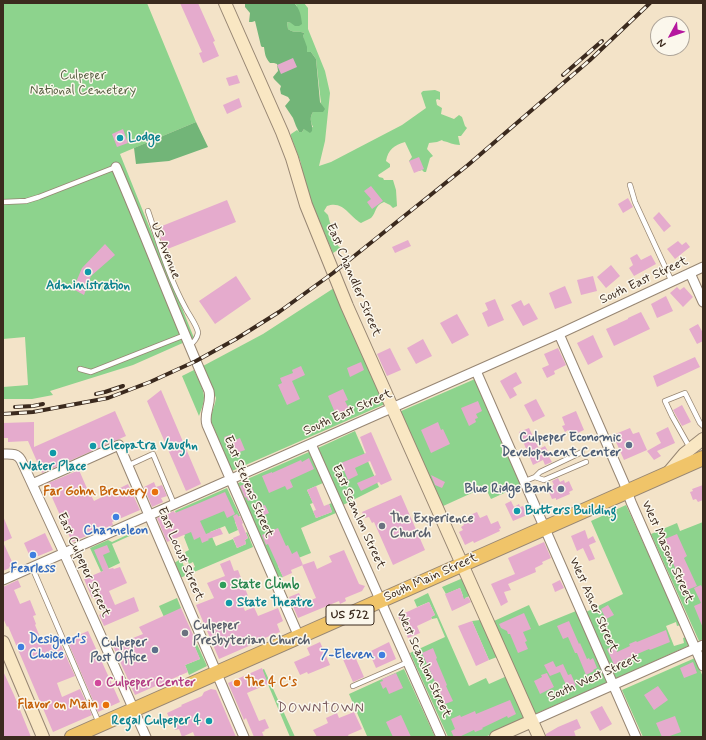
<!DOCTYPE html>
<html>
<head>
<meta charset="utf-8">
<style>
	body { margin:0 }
	#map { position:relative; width:706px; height:740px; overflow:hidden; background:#f3e3c8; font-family:Mynerve,sans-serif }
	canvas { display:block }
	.frame { position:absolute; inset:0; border:4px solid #3b2a1e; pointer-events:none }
	.north { position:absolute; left:650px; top:16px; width:40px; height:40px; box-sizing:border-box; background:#fbf7ec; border:1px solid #aea59a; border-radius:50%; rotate:230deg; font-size:11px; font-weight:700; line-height:16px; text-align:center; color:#3b2a1e }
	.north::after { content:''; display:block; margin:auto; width:14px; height:18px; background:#b5179e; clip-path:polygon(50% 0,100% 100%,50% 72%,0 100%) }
</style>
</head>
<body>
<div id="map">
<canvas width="706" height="740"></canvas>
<div class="frame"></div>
<div class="north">N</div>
</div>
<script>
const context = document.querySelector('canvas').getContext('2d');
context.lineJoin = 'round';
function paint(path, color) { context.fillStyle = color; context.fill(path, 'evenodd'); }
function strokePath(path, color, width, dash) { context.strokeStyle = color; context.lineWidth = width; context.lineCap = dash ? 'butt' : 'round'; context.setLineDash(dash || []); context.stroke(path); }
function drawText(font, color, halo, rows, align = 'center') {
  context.font = font + ' Mynerve,sans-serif'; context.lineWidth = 3; context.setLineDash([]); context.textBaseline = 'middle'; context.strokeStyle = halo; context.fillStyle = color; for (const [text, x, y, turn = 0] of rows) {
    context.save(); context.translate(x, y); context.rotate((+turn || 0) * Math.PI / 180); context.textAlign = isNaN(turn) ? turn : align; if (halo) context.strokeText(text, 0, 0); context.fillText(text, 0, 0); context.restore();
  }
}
const green = new Path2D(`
	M3,3h144l49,119 -76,32 74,184 -61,27 -83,26 3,4 -21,4h-29v-12l25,-2 -3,-48 -22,2z
	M294,3h10l4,5v21l17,42 5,22 -5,48 -6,25 12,-4 71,-37 24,-17 -5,-15 2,-2 12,-1 5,2v8l-3,-1 -1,1 1,5 5,3 -1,6 13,5 5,-4 3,2 3,9 2,2 -6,8h-3l2,9c-7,0 -11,-3 -17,-4l-1,-1 -5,2 -8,1 -2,6 6,7 -3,2 -4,14h-2l-2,-2 -3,1 -10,-10 3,-4 -7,-15c-11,3 -17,8 -19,19l4,3v3l-12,8 1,2 4,1 1,2h9l3,10 1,16 -4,2 -3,-3 -6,-3c-10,4 -7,10 -13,16 -3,2 -7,3 -10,5 -12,-7 -18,-23 -34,-17l-3,5 4,4 2,8 3,3 3,11 -1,2 3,7 3,2 -8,5 -22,-51 -9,-29 -1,-10 -10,-26v-3l6,-4 2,2h3l2,-3 9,-2c-3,-6 -3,-10 0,-15h10l-2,-9 -5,-44 -5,-7 -5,1 -3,-17 1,-2v-1c-7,-3 -9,1 -16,-4l-1,-7 4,1 6,-17z
	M334,288l51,116 -153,67 -22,-52 5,-16 1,-5 -13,-32 60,-32z
	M194,370c4,9 10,19 10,28 0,6 -3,12 -5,18l-17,-40z
	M475,379l47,106 -31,14 -6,-12 -44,20 -42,-95z
	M355,431l24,56 -36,18 -25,-57z
	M309,452l14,31 -16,7 6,13 -3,1 6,14 16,-6 -3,-8 3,-1 4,10 -35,15 10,25 -33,13 5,11 -5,2 -42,-95z
	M227,488l13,28 -4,2 1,3 -2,1 3,8 -9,4 -4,-8 -15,6 6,14 17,-7 4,9 9,-4 -1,-4 3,-2 -2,-5 1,-1 6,15 -73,31 -6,-15 7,-4 5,12 9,-4 -2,-5 -4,2 -4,-12 4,-2 -5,-13 1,-1 -10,-25z
	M626,505l55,120 -4,1 -1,-4 -10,4 8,20 10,-3 -1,-5 3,-1 4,8 -75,34 -29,-67 37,-18 -32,-73z
	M703,522v117l-4,2 -48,-107 26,-11 3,8z
	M146,526l1,2 -35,16 8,19 -19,9 -11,-24 18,-8 4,2z
	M463,578l9,17 -7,3 2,4 -7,3 3,-9 -3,-8 -14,6 -4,-7z
	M428,593l41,93 17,-8 3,6 18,-8 18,42 -2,2 -38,17h-37l-38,-84 35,-16 -8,-19 -5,1 -1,-2 4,-2 -6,-13 -12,5 -3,-7z
	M177,598l4,10 -4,38 -18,-40z
	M529,605l10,21 37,-15 32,71 -73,32 -41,-93z
	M480,620l17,37 -8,3 -17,-39z
	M197,644l10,22 -18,9 -4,-10 15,-6 -6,-14z
	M695,658l8,19v60h-60l-21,-47z
	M264,669l31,68h-5l-28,-67z
	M404,669l31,68h-71l3,-1 -18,-42z`);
const forest = new Path2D(`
	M245,3h49c6,6 7,12 8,21l-3,2h-4l-4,-3 -4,-1 1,7c7,5 9,1 16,4v1l-1,2 4,11v5h4l5,7 4,43 5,7 -2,3h-10c-5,8 0,11 -1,19l-2,2 -6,-4 -2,3h-3l-3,-6 -3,-8 -8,-12 5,-6 -2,-3 -7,-3 -1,-5 1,-3 -7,-7 -1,-2 5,-6 -1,-7 -3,-1h-4c-5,-6 -5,-9 -6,-16h-2l-1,-1 -6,-25 -3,1h-3l1,-9 -5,-6z
	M196,122l12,25 -39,14 -33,3 -2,-16z`);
const building = new Path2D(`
	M180,3h18l17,38 -2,1 6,14 -16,7 -4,-10 3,-1z
	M293,58l4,9 -16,7 -4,-9z
	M237,75l3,8 -11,3 -3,-8z
	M239,98l3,9 -15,7 -4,-9z
	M123,129l5,14 -11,4 -5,-13z
	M419,157l5,12 -10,4 -5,-12z
	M371,186l12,15 -11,8 -5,-7 4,-3 -7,-8z
	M628,198l5,9 -10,6 -5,-9z
	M227,200l9,22 -71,28 -8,-22z
	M659,212l12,14 -7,6 -11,-14z
	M408,240l3,6 -16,7 -3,-6z
	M678,241l4,4 4,-3 4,5 -15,12 -8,-10z
	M105,244l10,11 -24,21 -7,19 -11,-6 9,-21z
	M637,254l4,6 10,-5 5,9 -22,12 -5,-8 4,-3 -3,-7z
	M611,265l9,11 -14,12 -9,-11z
	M236,276l15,23 -36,25 -16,-23z
	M593,276l4,15 -16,4 -4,-15z
	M565,286l7,17 -17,6 -6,-16z
	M677,287l3,3 4,-3 9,10 -10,10 -13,-14z
	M666,296l7,15 -16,7 -6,-14z
	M495,299l9,21 -16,7 -6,-14 6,-3 -3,-7z
	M521,300l3,6 5,-3 9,16 -15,7 -12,-21z
	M641,312l9,17 -36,17 -8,-17 22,-10v-1z
	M457,314l12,21 -17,9 -12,-21z
	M698,324l5,9v8l-6,3 -8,-15z
	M593,335l10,22 -15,8 -11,-22z
	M423,339l9,17 -16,8 -9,-16z
	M390,348l11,22 -14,6 -10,-22z
	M558,348l8,17 -12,6 1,3 -8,4 -5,-10 7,-3 -5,-11z
	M695,357l5,10 -43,20 -4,-11z
	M361,362l3,8 -14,7 -3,-9z
	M301,366l4,9 -13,6 8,18 -13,6 -9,-20 4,-2 -2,-5 13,-5 -1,-3z
	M516,372l6,11 -9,5 4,7 -7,4 -10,-18z
	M343,389l5,11 -3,1 4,8 -13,6 -8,-19z
	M161,390l40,94 -15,7 -39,-90z
	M536,399l9,17 -12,6 -9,-17z
	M478,401l4,10 -6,3 2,4 -3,1 1,3 -7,4 -8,-18z
	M682,405l9,17 -9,4 -9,-16z
	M115,411l11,25 -84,37 -14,-32 -20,1v-4h-5v-15l31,-1v25z
	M576,411l8,19 -13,6 -3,-6 -3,2 -3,-6 3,-1 -3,-8z
	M438,422l3,8 2,-1 7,15 -19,9 -10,-23z
	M668,427l7,16 -18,8 4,5 -7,4 -7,-9 14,-8 -5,-10z
	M529,428l10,21 6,-3 6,11h-2l3,5 -7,3 -2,-5 -10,5 -14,-33z
	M630,428l3,6 6,-2 8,18 -23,10 -11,-25z
	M371,432l21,48 -11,5 -2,-3 -18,9 -4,-8 19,-8 -6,-14 -15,7 3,7 -10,5 -7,-17 25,-10 -6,-16z
	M233,434l2,6 5,-2 5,12 -14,5 -7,-18z
	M309,458l5,11 -24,11 3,7 -6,3 -2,-4 -16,7 -7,-17 10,-4v1l29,-13 1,2z
	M79,470l10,23h1l4,8 34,-17 12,26 -28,12 1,3 -41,17 -26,-58z
	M431,475l14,7 -3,6 -7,-3z
	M558,478l2,4 4,-2 1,3 4,-2 4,9 -4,2 1,2 -14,6v-2l-4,1 -4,-9 4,-2 -1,-2 3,-1 -2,-4z
	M154,482l2,5 6,-2 5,11 -6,2 2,4 -11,5 -8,-20z
	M250,482l6,16 -8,3 -2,-4 -1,1 -5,-12z
	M703,485v15l-5,2 -2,-3 -3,1 -3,-8 3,-1 -1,-2z
	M316,486l8,20 5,-2 3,8 -16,6 -3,-7 3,-1 -9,-20z
	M225,492l10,22 -8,4 -3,-7 -24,10 6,13 14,-6 3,6 -15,5 1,1 -7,3 -2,-6 -6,3 -3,-8 -24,10 -10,-24 17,-7 1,2 22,-9z
	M401,495l24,55 -32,15 -19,-43 -2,1 -3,-6 -4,1 -3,-6z
	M511,501l3,6 5,-3 1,3 3,-1 4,9 -14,6 -8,-17z
	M265,505l4,8 -9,4 -4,-9z
	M477,512l3,6 7,-3 4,9 7,-3 3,7 -2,1 1,2 -26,12 -1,-2 -8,4 -6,-13 4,-2 -2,-3 3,-2 -3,-6z
	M237,514l2,3 1,-1 3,7 -1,1 6,14 -3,2 1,4 -9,4 -4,-10 7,-3 -7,-19z
	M3,516l9,22 -9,4 11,24 -11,5z
	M278,528l8,18 2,-1 4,9 5,-3 6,14 -12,5 1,3 -9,4 -15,-33 -2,1 -4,-10z
	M585,530l3,9 5,-3 3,6 -7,3 6,14 -6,2 -6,-13 -6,3 -6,-15z
	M45,533l8,17 -22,9 -7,-16z
	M677,534l10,22 -3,2 13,28 -10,4 -1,-2 -2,1 -11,-26 -2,1 -3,-8 2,-1 -3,-6 2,-1 -4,-9z
	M544,542l7,16 -9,4 1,2 -8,4 1,4 -28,12 3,6 -7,2 4,10 -7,4 -10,-22 24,-10 -7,-16z
	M107,545l3,7 -7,3 6,14 4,-1 1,1 6,-2 7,16 -18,8 6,14 19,-8 5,14 -35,15 -5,-11 5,-2 -6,-13h-2l-2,-3 -2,1 -8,-19 19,-8 -9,-21z
	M344,550l15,34 6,2 -3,5 -17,7 1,3 -6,3 -1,-3 -41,17 -9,-21 10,-4 5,10 12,-5 -14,-33 12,-4 3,8 15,-7 -3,-6z
	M230,560l4,11 4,-1 10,26 -8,3 5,12 9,-4 4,9 20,-8 5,13 -6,3 3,8 -23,9 1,1 -39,17 -23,-54 18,-7 -7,-15 18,-7 -5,-12z
	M18,580l3,7 -7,3 6,14 10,-4 6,15 -3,1 3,8 -1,1 7,17 14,-6 3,7h1l15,33 -18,7 5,14 18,-8 12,26 -39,17 -45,-106 -1,1 -4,-9v-31z
	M560,580l4,8 -9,4 -3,-8z
	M701,585l2,4v39l-9,-22 7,-3 -7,-15z
	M460,588l4,11 4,-2 3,5 -19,9 -7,-17z
	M429,602l6,13 -4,2 1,2 -15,7 3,7 -12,5 -10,-22z
	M608,605l6,10 -8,4 -5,-10z
	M181,608l14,31 -3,1 8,19 -15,6 3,7 -53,23 -22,-49 30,-12 -4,-7z
	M524,613l7,16 -8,3 4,9 -2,1 3,7 -10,4 -8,-19h-2l-1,-3 -6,-3 -2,-4z
	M472,621l17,39 -13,6 -18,-40z
	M569,621l10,23 1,-1 7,16 2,-1 1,2 3,-2 4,10 -4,2 1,1 -8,4 -9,-22h-2l-7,-16 -5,2 -6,-13z
	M666,630l4,12 -20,8 -1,-1 -28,12 1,2 -7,4 -8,-18 8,-3 2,6 13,-6 -1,-2 7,-3 1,1z
	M88,631l32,71 -22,10 -31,-72z
	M320,642l10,23 -22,9 -1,-2 -7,3 -6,-13 16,-7 -3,-7z
	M389,642l7,17 -20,9 -7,-16z
	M433,648l4,10 -1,1 11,26 -1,1 7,15 -8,3 -23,-51z
	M353,652l11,25 -11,5 -11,-25z
	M553,661l3,6 7,-3 5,11 3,-1 5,12 -8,3 -8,-17 -10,4 -6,-11z
	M693,662l4,11 -13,5 -4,-10z
	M262,668l6,16 -21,9 12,28 6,-2 4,9 -5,2 1,1 -3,1 2,5h-10l-8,-19 -2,2 -16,-37z
	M3,671l11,24 17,42h-28z
	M396,673l7,15 -14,6 -3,-7 -3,2 -3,-7 3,-1 -1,-2z
	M547,673l7,14 -14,7 -6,-13 8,-4 -1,-2z
	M658,686l10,14 -14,10 -10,-15z
	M211,689l5,1 20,47h-41l-2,-5 -11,5 -3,-8 -4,1 -8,-17 15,-7 -1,-1 21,-9 2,-4z
	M510,700l6,14 -8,4 -1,-2 -25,12 1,1 -8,3 -1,-2 -15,7h-5l-3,-6 4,-2 -4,-10 9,-4 1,2 14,-6 1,3z
	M602,706l10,18 -12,7 -10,-19z
	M354,712l8,17 -14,6 1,2h-32l-4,-7 15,-7 -2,-5 11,-5 2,5z
	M401,715l10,22h-18l-7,-15z
	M675,716l6,16 -14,5h-5l-6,-14z
	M577,719l4,9 -7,3 2,6h-30v-3l12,-7z`);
const lane = new Path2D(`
	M630,185l5,17 37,80
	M3,202l23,-1 13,-4 77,-30
	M148,211c11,33 21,67 38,98 3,6 12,18 12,24 -1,6 -5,10 -9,13
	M80,369l11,3 94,-37
	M690,448l-18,-32 -7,-15 20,-8 15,30 3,3
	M127,466l26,-12 21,50
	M535,477l9,3 42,-18
	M525,481l10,-4 5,-5 42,-20
	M32,567l67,156
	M353,686l55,-24`);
const street = new Path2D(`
	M116,167c32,74 60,150 93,224 3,13 -6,23 -2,34l92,212
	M690,273l13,29
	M559,334l65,149 7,19 72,164
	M476,371l160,366
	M311,444l130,293
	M3,454c8,0 14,-1 18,6l43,93 82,184
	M32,484l87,-39 125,292
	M3,580l556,-246 144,-67
	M532,721l171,-76`);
const secondary = new Path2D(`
	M225,3l57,129 10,26 14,47 41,101 192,431
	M668,473l16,-19 19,-15
	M3,642l40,95
	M496,737l36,-16`);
const primary = new Path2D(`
	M72,737l631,-279`);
const rail = new Path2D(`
	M563,75l39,-34
	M96,394l9,-2 18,-6
	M15,407l18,-1 10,-2
	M3,414l30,-2 75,-14 42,-16 46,-21 40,-22 43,-27 54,-39 135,-108 122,-105 60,-57`);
const markers = [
	[120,138,4,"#0f9aa8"],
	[88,272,4,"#0f9aa8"],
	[629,445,4,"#5c6f8a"],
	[93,446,4,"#0f9aa8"],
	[53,453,4,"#0f9aa8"],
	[561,489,4,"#5c6f8a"],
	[155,492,4,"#e8710a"],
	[517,511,4,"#0f9aa8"],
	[116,517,4,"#3f7fe0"],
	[382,526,4,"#6b7280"],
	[33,555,4,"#3f7fe0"],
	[223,585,4,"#2e9e5b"],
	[229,603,4,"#0f9aa8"],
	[185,633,4,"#6b7280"],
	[21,647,4,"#3f7fe0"],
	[155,650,4,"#5c6f8a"],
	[382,655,4,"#3f7fe0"],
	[98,683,4,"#d1479c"],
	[237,683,4,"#e8710a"],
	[106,705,4,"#e8710a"],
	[209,721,4,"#0f9aa8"]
];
const shields = [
	[350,615,48]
];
const shieldNames = [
	["US 522",350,615]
];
const parkNames = [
	["Culpeper",83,76],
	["National Cemetery",83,91]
];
const cultureNames = [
	["Lodge",128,138],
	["Administration",88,286,"center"],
	["Cleopatra Vaughn",101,446],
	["Water Place",53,467,"center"],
	["Butters Building",525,511],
	["State Theatre",237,603],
	["Regal Culpeper 4",201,721,"right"]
];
const streetNames = [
	["US Avenue",165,251,68],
	["East Chandler Street",353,280,67],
	["South East Street",644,281,-25],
	["South East Street",348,413,-24],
	["East Stevens Street",248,487,67],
	["East Scanlon Street",358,517,66],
	["West Mason Street",667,552,66],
	["East Locust Street",180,554,67],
	["East Culpeper Street",83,565,66],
	["South Main Street",431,578,-24],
	["West Asher Street",593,605,66],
	["West Scanlon Street",423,664,66],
	["South West Street",594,678,-24]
];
const serviceNames = [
	["Culpeper Economic",621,438],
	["Development Center",621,453],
	["Blue Ridge Bank",553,489],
	["Culpeper",147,643],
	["Post Office",147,658]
];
const foodNames = [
	["Far Gohn Brewery",147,492],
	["The 4 C's",245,683,"left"],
	["Flavor on Main",98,705]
];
const worshipNames = [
	["The Experience",390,519],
	["Church",390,534],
	["Culpeper",193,626],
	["Presbyterian Church",193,641]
];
const shopNames = [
	["Chameleon",116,531],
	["Fearless",33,569],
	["Designer's",29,640,"left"],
	["Choice",29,655,"left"],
	["7-Eleven",374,655,"right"]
];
const leisureNames = [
	["State Climb",231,585]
];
const hotelNames = [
	["Culpeper Center",106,683]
];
const neighbourhoodNames = [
	["DOWNTOWN",321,709]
];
paint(green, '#8dd38d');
paint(forest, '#72b578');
paint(building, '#e5abcd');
strokePath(lane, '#978673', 6);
strokePath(street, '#978673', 11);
strokePath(secondary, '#978673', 14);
strokePath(primary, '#978673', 16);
strokePath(lane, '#fff', 4.5);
strokePath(street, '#fff', 9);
strokePath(secondary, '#f9e7c3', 12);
strokePath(primary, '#f0c469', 14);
strokePath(rail, '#3b2a1e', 4);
strokePath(rail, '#fbf7ec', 2.5, [8]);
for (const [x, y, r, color] of markers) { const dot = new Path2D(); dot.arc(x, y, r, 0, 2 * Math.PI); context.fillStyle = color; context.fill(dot); strokePath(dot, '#fbf7ec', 1.5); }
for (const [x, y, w] of shields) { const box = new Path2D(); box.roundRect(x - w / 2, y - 10, w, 20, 3); context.fillStyle = '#fbf7ec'; context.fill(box); strokePath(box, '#3b2a1e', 1); }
drawText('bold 12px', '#3b2a1e', null, shieldNames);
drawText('13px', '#545d3f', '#fbf7ec', parkNames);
drawText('bold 13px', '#0d838f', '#fbf7ec', cultureNames, 'left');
drawText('13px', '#3b2a1e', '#fbf7ec', streetNames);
drawText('bold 13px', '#4e5e75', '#fbf7ec', serviceNames, 'right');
drawText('bold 13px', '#c56008', '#fbf7ec', foodNames, 'right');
drawText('bold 13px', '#5b616d', '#fbf7ec', worshipNames, 'left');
drawText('bold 13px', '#366cbe', '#fbf7ec', shopNames);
drawText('bold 13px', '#27864d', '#fbf7ec', leisureNames, 'left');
drawText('bold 13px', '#b23c85', '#fbf7ec', hotelNames, 'left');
context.letterSpacing = '1px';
drawText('14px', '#76575b', '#fbf7ec', neighbourhoodNames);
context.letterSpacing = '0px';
</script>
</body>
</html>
